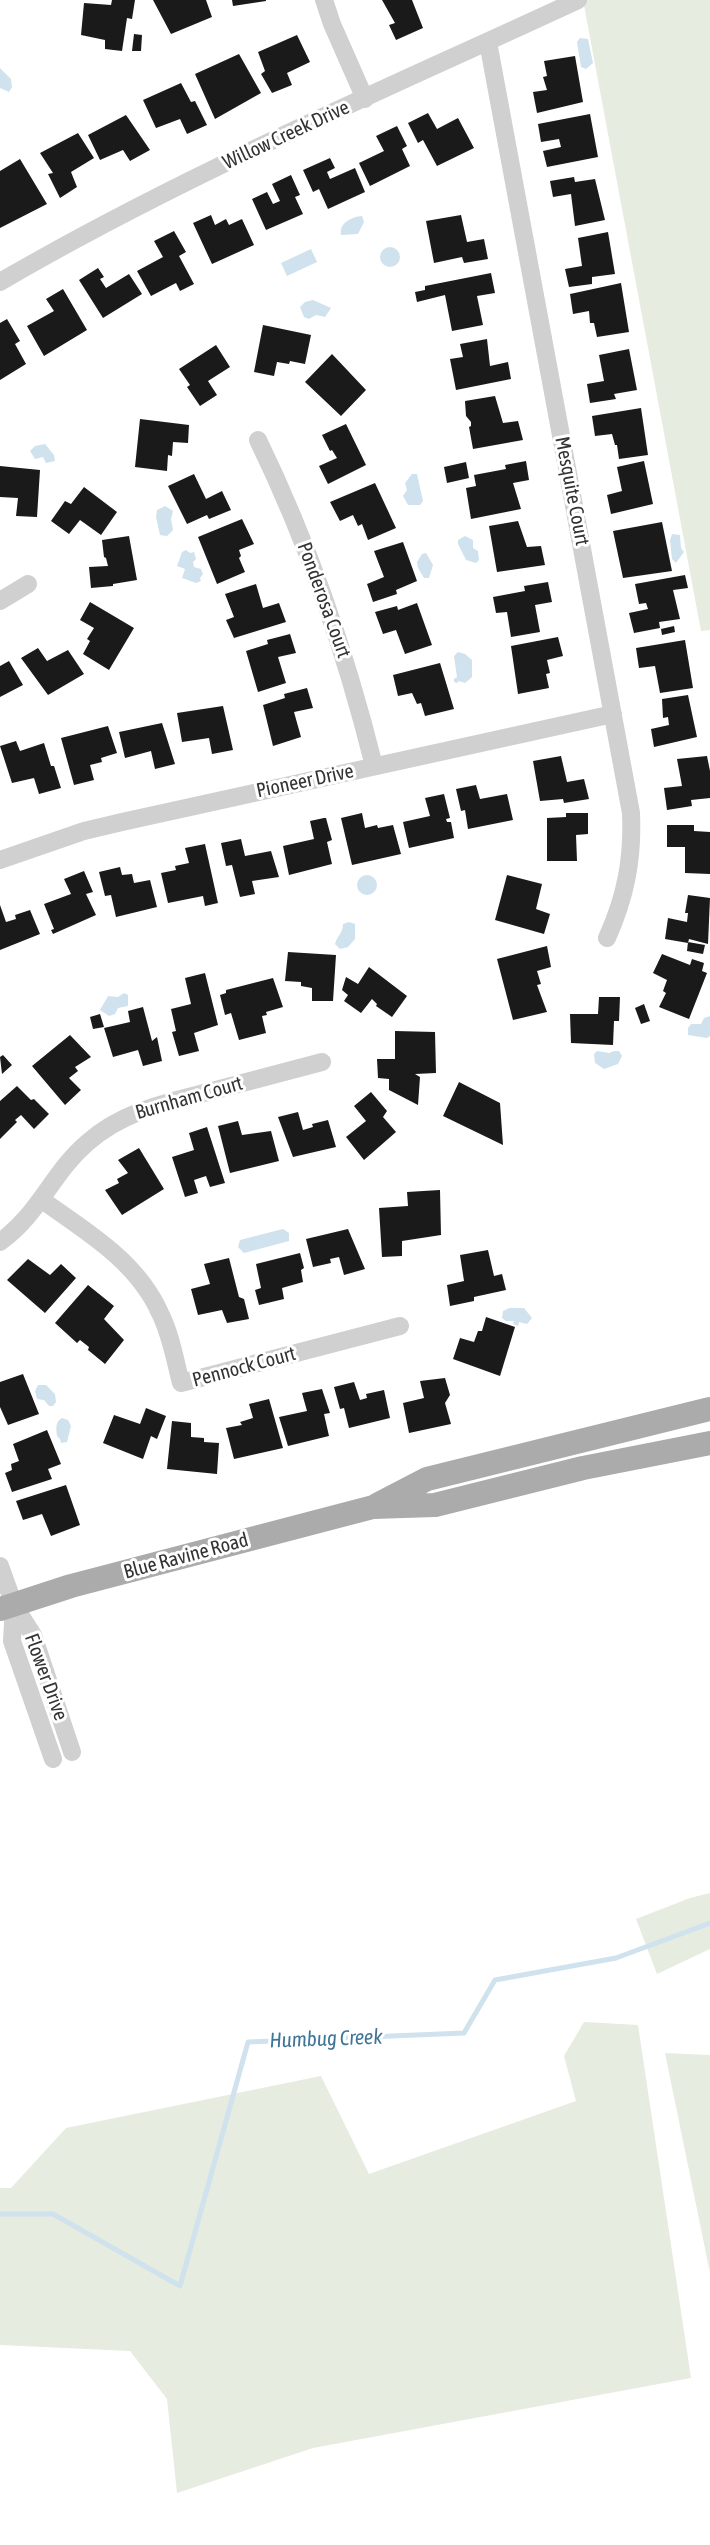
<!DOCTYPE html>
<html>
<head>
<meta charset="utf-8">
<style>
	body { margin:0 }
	canvas { display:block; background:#fff }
</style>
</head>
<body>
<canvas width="710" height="2545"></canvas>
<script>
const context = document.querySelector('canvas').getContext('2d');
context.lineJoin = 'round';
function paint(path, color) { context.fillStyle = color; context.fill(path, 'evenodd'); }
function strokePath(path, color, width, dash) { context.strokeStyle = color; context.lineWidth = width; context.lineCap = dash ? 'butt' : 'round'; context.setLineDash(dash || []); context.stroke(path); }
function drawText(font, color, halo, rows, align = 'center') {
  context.font = font + ' "Asap Condensed",sans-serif'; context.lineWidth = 6; context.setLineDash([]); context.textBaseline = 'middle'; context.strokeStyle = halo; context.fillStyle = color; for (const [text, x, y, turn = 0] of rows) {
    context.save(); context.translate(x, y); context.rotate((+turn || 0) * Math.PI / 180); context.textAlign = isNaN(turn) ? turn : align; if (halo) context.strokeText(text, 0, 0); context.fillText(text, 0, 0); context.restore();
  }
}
const green = new Path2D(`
	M583,0h127v630l-9,1z
	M710,1893v56l-53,25 -21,-55 54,-21z
	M584,2022l54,3 53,353 -378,70 -136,45 -10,-94 -37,-48 -130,-6v-157h11l55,-60 255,-52 48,98 207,-73 -12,-45z
	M665,2053l45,2v218z`);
const water = new Path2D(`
	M580,38l8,1 5,24 -7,6 -5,-2 -4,-25z
	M0,68l11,11 1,8 -3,5 -9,-4z
	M362,216l2,6 -6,12 -17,1c-2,-12 10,-18 21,-19z
	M380 257a10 10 0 1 1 20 0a10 10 0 1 1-20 0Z
	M311,249l6,13 -30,14 -6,-13z
	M313,300l18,8 -6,9 -9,-2 -7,4 -5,-2 -4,-10 5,-5z
	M45,444l9,11 1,6 -9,2 -3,-6 -8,2 -5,-8 5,-5z
	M412,474h5l6,27 -3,4h-12l-5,-9 4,-6 -2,-7z
	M165,506l8,5 -2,8 2,11 -6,6 -7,-1 -4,-18 1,-7z
	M672,534l8,1 1,13 3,4 -8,11 -4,-4 -2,-19z
	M465,536l8,4v8l5,3 1,9 -3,3 -10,-3 -8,-16v-4z
	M186,550l4,3 4,-1 2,7 -3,3 1,5 7,2 2,5 -3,4 1,3 -5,2 -14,-5 3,-9 -8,-3 5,-14z
	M426,553l7,12 -4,13h-5l-6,-10 -1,-6 5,-8z
	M458,652l7,2 7,6v17l-7,6 -6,-2 -2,2 -3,-1v-3l3,-2 -3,-21z
	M357 885a10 10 0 1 1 20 0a10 10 0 1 1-20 0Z
	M349,922l6,2v15l-7,8 -8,2 -5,-5c2,-8 8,-11 8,-20z
	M124,993l4,2v11l-10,2 -3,6 -6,2 -9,-6 8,-14 10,1z
	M710,1016v20l-3,2 -19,-3v-7l3,-4h10l3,-6z
	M597,1051l12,2 5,-2h5l3,5 -4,8 -14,5 -9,-6 -1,-9z
	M283,1229l6,4v8l-45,12 -6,-6 2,-7z
	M509,1308h15l8,10 -5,6 -8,-2 -1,4 -5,-2 1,-3h-8l-4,-3 1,-7z
	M38,1385h8l9,9 1,8 -3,4h-4l-5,-6 -7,-1 -2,-8z
	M62,1418l6,2 3,6 -4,16 -6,1 -1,-4 -3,-3c-1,-8 -2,-14 5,-18z`);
const stream = new Path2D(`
	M0,2214h53l127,72 68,-244 216,-9 31,-53 121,-22 94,-35`);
const building = new Path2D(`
	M112,0h23l-3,19 -5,-1 -5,33 -17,-2v-9l-24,-5 3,-32 27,2z
	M153,0h53l6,17 -41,17z
	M232,0h34v1l-33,5z
	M382,0h30l11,28 -27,12 -7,-15 6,-2z
	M134,34l8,1 -1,16h-9z
	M297,35l13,27 -23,11 5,12 -20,8 -11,-19 4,-3 -7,-19z
	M239,54l22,39 -46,26 -20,-45z
	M575,56l8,46 -46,11 -4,-21 14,-2 -4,-13 4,-1 -3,-15z
	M181,83l10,19 4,-1 12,24 -20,9 -7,-15 -24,9 -13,-28z
	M428,113l9,16 21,-11 16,30 -37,18 -14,-26 -5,3 -10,-20z
	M590,114l8,43 -51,10 -4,-16 18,-4 -2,-8 -18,3 -3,-18z
	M126,115l24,35 -20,11 -7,-11 -23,10 -12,-25z
	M397,126l10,20 -5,3 8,17 -40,20 -11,-23 25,-12 -8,-15z
	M78,133l16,25 -23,14 6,15 -17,11 -12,-24 5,-1 -13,-20z
	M330,158l5,10 -8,4 3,7 25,-11 10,24 -37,17 -9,-20 -6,3 -10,-22z
	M20,159l27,45 -47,24v-57z
	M291,175l9,20 -5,2 8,17 -37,16 -14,-31 15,-7 6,12 7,-3 -8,-17z
	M574,177l1,5 20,-3 10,41 -30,6 -4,-32 -18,3 -3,-16z
	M211,215l4,10 11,-6 3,6 13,-6 12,26 -42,19 -19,-41z
	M461,215l6,27 17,-3 4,20 -24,4 -2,-6 -28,6 -8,-42z
	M174,231l12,21 -7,4 15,28 -14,7 -4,-8 -25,13 -14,-25 26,-14 -9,-16z
	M608,232l7,42 -23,3v7l-23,3 -4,-18 17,-3 -4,-28z
	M98,268l6,9 -4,2 6,9 23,-14 13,20 -39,24 -24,-38z
	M491,273l4,20 -18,3 6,29 -31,6 -7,-36 -28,7 -2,-10 10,-2v-4z
	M621,283l8,49 -32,5 -3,-14h-4l-1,-12 -16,3 -3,-20z
	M63,289l24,41 -43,26 -17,-30 27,-15 -8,-12z
	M7,319l13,22 -5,3 11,20 -26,16v-57z
	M263,325l48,10 -6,29 -15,-3 -1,3 -12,-2 -3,14 -20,-4z
	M487,339l3,27 18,-4 3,17 -55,11 -6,-31 13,-2 -3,-13z
	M216,345l14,22 -22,14 9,14 -17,11 -13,-19 3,-2 -11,-16z
	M629,349l8,41 -23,4 2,5 -26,4 -3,-19 17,-3 -5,-26z
	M332,354l34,36 -25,26 -36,-34z
	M495,396l8,27 15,-2 5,19 -50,9 -4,-22 2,-1v-4l-5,-6 -1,-15z
	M641,408l7,47 -29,4 -2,-14h-2l-3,-11 -17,2 -3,-20z
	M140,419l49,6 -1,18 -15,-1 -1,14 -4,-1 -1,16 -32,-4z
	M346,424l20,41 -38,19 -9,-18 18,-8 -5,-8 -2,1 -8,-16z
	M526,461l3,19 -16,3 8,26 -50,10 -5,-31 10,-2 -2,-11 32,-6 -1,-4z
	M644,461l9,43 -42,10 -4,-19 15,-4 -5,-24z
	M466,462l3,16 -22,5 -3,-16z
	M0,466l40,4 -3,47 -21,-1 2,-18 -18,-1z
	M194,474l12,25 16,-8 9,19 -22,9 -2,-4 -20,9 -19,-38z
	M375,483l21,45 -28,12 -6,-16 -4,2 -5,-11 -13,6 -10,-19z
	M84,487l33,25 -16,23 -21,-15 -11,14 -18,-13 14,-20 6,3z
	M242,519l12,25 -15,6 2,6 -2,2 6,14 -28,12 -19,-47z
	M518,521l9,26 14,-1 4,19 -48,7 -8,-46z
	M662,522l10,49 -49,7 -10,-47z
	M129,536l8,44 -24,4v2l-22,2 -2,-21 19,-1 -2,-8 -2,-1 -2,-17z
	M403,542l14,39 -21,9 1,4 -24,8 -6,-18 17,-7 -10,-26z
	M685,575l3,13 -15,2 7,29 -21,3 1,6 -26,5 -5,-20 19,-4 -2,-6 -7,1 -4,-20z
	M548,582l4,20 -17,3 5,27 -29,5 -4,-25 -11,1 -3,-16 32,-6 -1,-5z
	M256,584l7,24 16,-5 7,19 -52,16 -8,-18 8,-3 -9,-23z
	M90,602l44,26 -25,42 -26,-16 7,-13 -3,-2 7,-11 -14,-8z
	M417,603l15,42 -27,9 -9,-24 -13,4 -8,-22 22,-6 1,4z
	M674,626l1,6 -13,3 -1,-6z
	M290,634l6,19 -18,4 8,26 -28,9 -12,-41 22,-7 -1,-4z
	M558,637l5,19 -16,4 3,13 -4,1 3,14 -31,6 -7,-48z
	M685,640l8,48 -33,5 -5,-27 -16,2 -3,-20z
	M38,648l9,13 21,-11 16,24 -36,21 -27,-37z
	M9,661l14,24 -23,12v-31z
	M440,663l14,46 -29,7 -4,-13 -4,1 -5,-11 -14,3 -5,-21z
	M307,688l6,20 -19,4 7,25 -28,9 -10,-41 22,-7 -1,-4z
	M688,695l9,42 -43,10 -3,-18 18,-4 -1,-8 -5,1 -1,-19z
	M223,706l10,44 -21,4 -3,-16 -27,4 -5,-29z
	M162,723l13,41 -20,5 -4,-18 -26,7 -6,-26z
	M108,726l9,27 -16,5 1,4 -12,3 4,15 -20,5 -13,-47z
	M16,741l4,10 24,-8 7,23h3l7,22 -22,6 -5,-16 -22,5 -12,-37z
	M561,756l6,26 17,-3 5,20 -25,4 -1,-4 -23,2 -7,-40z
	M707,756l3,15v27l-19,2 1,6 -25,4 -3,-22 18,-2 -5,-27z
	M476,785l4,14 27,-5 6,26 -45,9 -3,-19 -4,1 -5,-22z
	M444,794l6,24 -4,1 1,3h4l3,16 -45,10 -6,-26 27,-6 -5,-18z
	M362,813l3,15 12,-3 1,3 15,-3 8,29 -49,11 -11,-47z
	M566,813h22v21l-12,1 1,26h-30v-43l19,-1z
	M324,818h2l6,22 -5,2 5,22 -43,11 -6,-29 31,-7 -4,-18z
	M667,825h27v6l16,1v42l-25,-1v-26h-18z
	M241,839l4,17 26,-5 8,26 -27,4 3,13 -15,3 -8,-32 -6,1 -5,-23z
	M205,844l13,59 -13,3 -2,-10 -35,7 -7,-30 15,-3 -1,-4 14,-3 -4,-15z
	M120,867l2,8 10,-1 2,9 16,-3 7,27 -41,10 -5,-22 -6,1 -6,-24z
	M84,871l9,21 -7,2 10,21 -43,19 -2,-4 3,-1 -10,-25 27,-10 -7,-15z
	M507,875l35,9 -6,25 14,5 -6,20 -49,-14z
	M688,895l22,3 -2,46 -19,-5 -1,4 -23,-4 3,-21 19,4 1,-9h-3z
	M0,905l6,17 10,-3 -1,-4 15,-5 10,24 -40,16z
	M688,942l17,3 -2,9 -16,-3z
	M547,946l4,21 -14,4 4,13 -4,1 10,27 -34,8 -16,-61z
	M288,952l48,3 -3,46h-21v-13l-11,-2v-4l-16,-1z
	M662,954l28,11 2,-6 12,4 -2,8 5,2 -18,46 -30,-12 7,-14 -3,-2 4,-11 -14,-7z
	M369,967l38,29 -15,21 -16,-11 1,-2 -5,-5 -11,14 -17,-12 4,-6 -6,-5 4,-13 12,7z
	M205,973l13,52 -24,8 5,18 -20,5 -7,-24 4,-1 -5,-22 20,-5 -6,-26z
	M273,978l10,29 -17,5 1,3 -5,1 4,17 -27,7 -8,-27 -6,2 -5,-20 6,-2v-3z
	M599,997h21l-1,24h-5l-1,24 -42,-2 -1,-29h28z
	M644,1004l6,17 -9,3 -6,-16z
	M143,1007l9,34 5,-4 5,24 -19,5 -5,-16 -25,7 -9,-29 26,-6 -2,-11z
	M100,1014l4,13 -11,2 -3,-12z
	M395,1031l40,1 1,41 -21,1 5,3 -2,28 -29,-15v-11l-11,-1 -1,-19h18z
	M70,1035l21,22 -16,10 3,4 -9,7 12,12 -16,15 -33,-39z
	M3,1055l9,10 -10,9 -2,-17z
	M459,1082l41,21 3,42 -60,-29z
	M17,1086l14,14 3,-1 15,15 -15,15 -13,-14 -6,5 2,2 -17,17v-38z
	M371,1092l16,19 -4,6 13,15 -32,28 -18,-23 20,-16 -12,-15z
	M298,1112l5,18 10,-3 -1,-3 16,-4 8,27 -43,10 -15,-40z
	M238,1121l4,14 29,-4 8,30 -49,12 -12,-47z
	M207,1127l18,56 -15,4 -4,-11 -12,4 4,13 -13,4 -13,-40 22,-7 -5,-17z
	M139,1148l25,41 -42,26 -17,-25 14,-7 -2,-4 11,-6 -10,-13z
	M440,1190l1,45 -39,6v15l-20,1 -3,-49 29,-2 -1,-14z
	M348,1229l17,40 -21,6 -5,-18 -9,2 1,4 -18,4 -7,-28z
	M488,1250l6,26 8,-2 4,16 -32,7v4l-24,5 -3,-21 17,-4 -4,-26z
	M300,1253l4,15 -3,2 2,12 -21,6 2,11 -25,6 -4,-15 6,-2 -5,-24z
	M229,1258l10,39 5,2 5,20 -22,4 -5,-13 -24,5 -7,-26 19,-5 -6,-20z
	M28,1259l22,16 11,-11 15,14 -31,35 -38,-33z
	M88,1285l26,21 -10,13 20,21 -19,24 -17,-14 1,-3 -9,-7 -3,3 -22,-20z
	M486,1317l29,10 -15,49 -47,-17 7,-21 14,4 4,-11h4z
	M23,1374l16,40 -31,11 -8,-18v-25z
	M445,1378l5,17 -5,8 6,21 -42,9 -6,-30 21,-5 -4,-17z
	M354,1382l6,18 7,-2 -1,-4 18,-4 6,28 -41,10 -5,-20 -4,1 -6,-22z
	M322,1389l8,24 -6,1 5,22 -41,10 -9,-29 28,-6 -5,-18z
	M269,1399l14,49 -49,11 -8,-31 16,-3 -2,-3 13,-4 -4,-14z
	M146,1408l20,8 -9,23 -6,-3 -8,23 -40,-16 11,-28 26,9z
	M172,1421l19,2v14l13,1v4l15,1 -2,31 -50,-5z
	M47,1430l14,34 -13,5 4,10 -40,13 -7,-19 7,-3 -1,-6 8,-3 -6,-17z
	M66,1485l14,40 -29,11 -9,-22 -19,6 -7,-19z`);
const minor = new Path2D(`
	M324,0l8,24 33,75
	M488,42l143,771c2,45 -5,83 -24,125
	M0,282c185,-108 384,-192 578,-282
	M258,440c51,105 88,213 116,326
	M0,601l28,-17
	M0,860l84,-29 38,-9 491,-108
	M42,1200c45,32 95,61 118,113 11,22 15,47 21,70l219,-57
	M0,1242c40,-29 52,-69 87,-99 37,-33 83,-41 129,-53 35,-9 71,-19 106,-28
	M0,1566l14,39 19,30 39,117
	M14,1605l-2,36 41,118`);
const major = new Path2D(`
	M377,1505l50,-26 283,-70
	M0,1609l71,-23 302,-79 62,-2 148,-37 127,-25`);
const streetNames = [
	["Willow Creek Drive",286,135,-25],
	["Mesquite Court",572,491,79],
	["Ponderosa Court",324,600,70],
	["Pioneer Drive",305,781,-12],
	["Burnham Court",189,1098,-16],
	["Pennock Court",244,1367,-15],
	["Blue Ravine Road",186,1556,-15],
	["Flower Drive",46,1677,70]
];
const waterNames = [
	["Humbug Creek",326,2039,-2]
];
paint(green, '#e6ecdf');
paint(water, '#cfe2ee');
strokePath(stream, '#cfe2ee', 5);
paint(building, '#1a1a1a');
strokePath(minor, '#d0d0d0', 18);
strokePath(major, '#ababab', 24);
drawText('20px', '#333', '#fff', streetNames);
drawText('italic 21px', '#3f7597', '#fff', waterNames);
</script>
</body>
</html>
